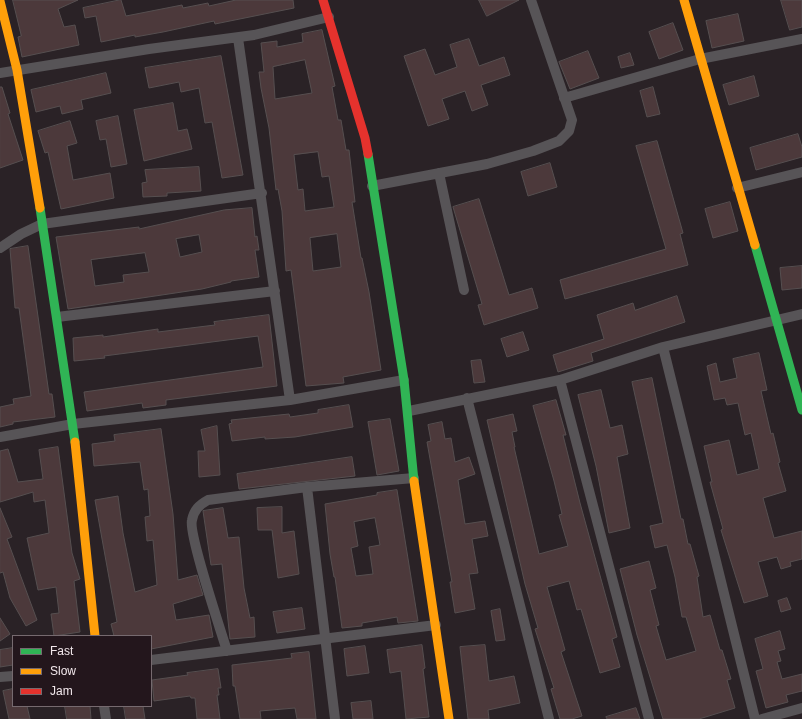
<!DOCTYPE html>
<html>
<head>
<meta charset="utf-8">
<style>
	body { margin:0 }
	#map { position:relative; width:802px; height:719px; overflow:hidden; background:#2a2226; font-family:Arial,sans-serif }
	canvas { display:block }
	.legend { position:absolute; left:12px; top:635px; width:140px; height:72px; box-sizing:border-box; background:#23161c; border:1px solid #766a6f; margin:0; padding:5px 7px; list-style:none; font-size:12px; color:#f2e8ec }
	.legend li { display:flex; align-items:center; gap:8px; height:20px }
	.legend b { width:20px; border:1px solid #766a6f }
</style>
</head>
<body>
<div id="map">
<canvas width="802" height="719"></canvas>
<ul class="legend">
<li><b style="height:5px;background:#30b455"></b>Fast</li>
<li><b style="height:5px;background:#ff9f0a"></b>Slow</li>
<li><b style="height:5px;background:#e5322d"></b>Jam</li>
</ul>
</div>
<script>
const context = document.querySelector('canvas').getContext('2d');
context.lineJoin = 'round';
function paint(path, color) { context.fillStyle = color; context.fill(path, 'evenodd'); }
function strokePath(path, color, width, dash) { context.strokeStyle = color; context.lineWidth = width; context.lineCap = dash ? 'butt' : 'round'; context.setLineDash(dash || []); context.stroke(path); }
const building = new Path2D(`
	M13,0h65l-20,9 6,18 11,-2 4,20 -57,12 -4,-20 3,-1z
	M121,0l5,16 56,-11 1,3 25,-5 1,3 27,-6h57l1,8 -79,16 -1,-3 -51,11 -28,5v-2l-34,7 -5,-26 -11,2 -2,-10z
	M479,0h40l-32,16z
	M781,0h21v27l-12,3z
	M738,14l6,27 -32,7 -6,-27z
	M673,23l10,27 -24,9 -10,-27z
	M322,30l13,56 -3,1 6,33h3l5,30h3l6,52h-3l9,56h1l7,34 12,78 -38,7 1,6 -38,3 -15,-116 -5,1 -4,-60 -4,-22 -2,1 -7,-62 -8,-40 -2,-16h5l-3,-29 16,-2v6l26,-5 -1,-8zM305,60l7,33 -37,6 -2,-32zM318,152l4,25 7,-1 5,31 -29,4 -2,-22 -5,1 -4,-35zM337,234l4,33 -28,4 -3,-33z
	M469,39l10,27 25,-9 6,18 -29,10 7,20 -16,6 -7,-20 -23,8 7,20 -21,7 -24,-70 21,-7 10,26 22,-8 -7,-22z
	M588,51l11,27 -29,11 -11,-27z
	M630,53l4,12 -13,3 -3,-11z
	M221,56l22,119 -21,3 -10,-56 -7,1 -6,-35 -18,4 -2,-10 -30,6 -4,-20z
	M106,73l5,20 -30,7 2,9 -21,5 -2,-8 -24,6 -5,-22z
	M754,76l5,20 -30,9 -6,-20z
	M0,87h2l8,26 -2,1 15,46 -23,8z
	M653,87l7,27 -13,3 -7,-26z
	M173,103l5,28 9,-2 5,20 -48,12 -10,-51z
	M118,116l9,48 -16,3 -5,-28 -6,1 -4,-19z
	M70,121l7,22 -10,3 6,34 37,-7 4,25 -53,11 -13,-57 -3,1 -7,-22z
	M798,134l4,13v10l-46,13 -6,-22z
	M657,141l26,92 -3,1 8,31 -123,34 -5,-19 106,-31 -30,-103z
	M550,163l7,24 -29,9 -7,-24z
	M199,167l2,24 -34,2v3l-24,1 -1,-14 5,-1 -2,-12z
	M479,199l30,96 23,-7 6,20 -54,17 -6,-20 4,-1 -29,-97z
	M730,202l8,29 -25,7 -8,-29z
	M252,208l3,29 2,-1 2,14h-4l4,27 -28,4v1l-29,7 -134,20 -12,-72 83,-10v2l85,-19zM199,235l3,17 -22,5 -4,-18zM145,253l4,19 -26,3 1,7 -29,4 -4,-26z
	M28,246l21,148h3l3,23 -42,5v2l-13,3v-20l14,-3 -1,-5 18,-3 -12,-88h-4l-5,-59z
	M802,266v22l-20,2 -2,-22z
	M677,296l8,26 -94,31 2,8 -35,11 -5,-17 51,-16 -7,-24 36,-12 2,7z
	M269,315l8,71 -111,14v5l-23,3 -1,-5 -55,8 -3,-19 179,-25 -5,-31 -154,20 1,2 -31,3 -1,-23 30,-3v2l55,-8v3l57,-7 -1,-3z
	M523,332l6,18 -22,7 -6,-18z
	M759,353l8,37 -6,1 10,43 2,-1 7,29 -2,1 8,28 -23,7 11,40 28,-7v28l-12,3 1,4 -10,3 -4,-12 -19,5 10,34 -24,7 -23,-73 2,-1 -13,-47h2l-8,-36 25,-6 8,35 22,-6 -8,-36 -6,2 -7,-32 -11,2 -2,-7 -11,2 -7,-34 9,-3 4,19 17,-4 -4,-19z
	M481,360l4,22 -11,1 -3,-22z
	M652,378l29,141h2l5,25h2l9,32 -2,1 6,40 7,-2 10,35h2l9,29 -4,1 8,28 -36,11h-36l-26,-84 -17,-66 29,-8 7,27 -6,2 9,35 -3,1 10,34 30,-9 -10,-34h-4l-7,-40 -8,-32 -12,3 -5,-22 13,-3 -31,-141z
	M601,390l9,38 12,-3 6,29 -11,3 13,71 -21,5 -13,-67 -18,-71z
	M556,400l10,35h-3l17,68 37,134 -5,2 8,28 -20,6 -19,-64 -4,1 -8,-29 -22,6 18,63 -4,2 21,64 -10,3h-12l-9,-30 3,-1 -19,-59 3,-1 -13,-44 -38,-164 26,-6 4,17 -5,1 3,15h-1l25,107 29,-8 -9,-31 3,-1 -8,-33 -21,-75z
	M349,405l4,22 -58,10 -30,2v-2l-33,4 -3,-17 3,-1 -1,-3 58,-6 1,3 28,-4v-3z
	M390,419l9,52 -22,4 -9,-53z
	M442,422l3,17 6,-1 4,24 14,-5 6,17 -17,6 7,44 20,-3 3,15 -16,3 6,34 -9,1 6,35 -20,4 -5,-31h2l-25,-140 4,-1 -3,-16z
	M217,426l3,49 -21,2 -1,-26h7l-4,-21z
	M161,429l12,85 5,66 19,-5 6,20 -30,9 3,16 33,-5 4,22 -62,12v-13h-37l-3,-12 6,-2 -22,-122 23,-4 5,37 12,59 22,-7 -4,-45 -6,1 -2,-24 5,-1 -2,-27 -4,1 -4,-28 -46,4 -2,-22 23,-3 -1,-6z
	M58,447l14,106 8,26 -6,2 6,51 -26,4 -3,-22 8,-1 -3,-26 -18,3 -11,-52 22,-5 -4,-33 -11,2 -1,-10 -33,10v-51l8,-2 10,33 25,-3 -4,-29z
	M352,457l3,19 -116,13 -2,-15z
	M397,490l21,131 -20,2 -1,-6 -35,6v3l-20,2 -7,-51h-1l-4,-23 -5,-50 52,-9v-2zM375,518l5,27 -11,2 4,27 -17,2 -5,-28 7,-2 -4,-24z
	M282,507v26l12,-2 5,43 -21,4 -6,-48h-14l-1,-22z
	M0,508l12,29 -5,2 30,81 -11,6 -16,-28 -7,-26 -3,1z
	M223,508l5,30 11,-1 5,51 6,30 4,-1 1,20 -25,2 -8,-75 -11,1 -8,-54z
	M787,598l4,11 -10,3 -3,-11z
	M302,608l3,21 -28,4 -4,-21z
	M500,609l5,31 -9,1 -5,-30z
	M0,618l10,16 -10,7z
	M780,631l5,18 -7,2 3,10 -4,1 5,17 20,-5v17l-16,4 2,7 -22,6 -10,-37 7,-2 -8,-30z
	M422,645l3,23 -2,1 6,48 -23,2 -5,-48 -11,2 -3,-23z
	M485,645l4,36 25,-5 6,27 -32,7 1,9h-21l-8,-72z
	M365,646l4,27 -22,3 -3,-27z
	M13,648v17l-13,2v-17z
	M309,652l7,67h-19l-2,-11 -35,3 1,8h-21l-5,-33h-2l-1,-21 60,-7 -1,-4z
	M218,669l3,19h-3l1,7h-2l3,24h-23l-2,-21h-4l-1,-2 -36,5 -2,-21 36,-5 -1,-2z
	M13,689v17h14l3,13h-21l-6,-28z
	M371,701l2,18h-20l-2,-16z
	M65,706h25l1,13h-24z
	M124,706h19l2,13h-19z
	M636,708l4,11h-33l-1,-2z`);
const street = new Path2D(`
	M238,38l52,362
	M0,73l149,-24 105,-14 75,-18
	M564,98l136,-39 102,-20
	M439,173l25,117
	M372,186l115,-22 46,-13 26,-10 10,-10 3,-11 -41,-120
	M737,188l65,-16
	M0,248l21,-14 21,-10 220,-31
	M57,317l218,-26
	M663,347l92,372
	M560,380l89,339
	M467,398l82,321
	M409,411l151,-31 103,-33 139,-33
	M0,437l73,-13 217,-24 114,-20
	M307,487l28,232
	M227,651c-6,-20 -39,-118 -35,-131 2,-10 7,-15 16,-20l99,-13 107,-9
	M151,660l285,-35
	M0,677l13,-1
	M104,706l2,13
	M762,719l40,-11`);
const fast = new Path2D(`
	M368,154l36,226 10,101
	M40,208l35,234
	M755,245l47,165`);
const slow = new Path2D(`
	M684,0l71,245
	M0,1l17,69 23,138
	M75,442l20,194
	M414,481l35,238`);
const jam = new Path2D(`
	M323,0l42,138 3,16`);
paint(building, '#4c393b');
strokePath(building, '#564f50', 1);
strokePath(street, '#575457', 10);
strokePath(fast, '#30b455', 9);
strokePath(slow, '#ff9f0a', 9);
strokePath(jam, '#e5322d', 9);
</script>
</body>
</html>
